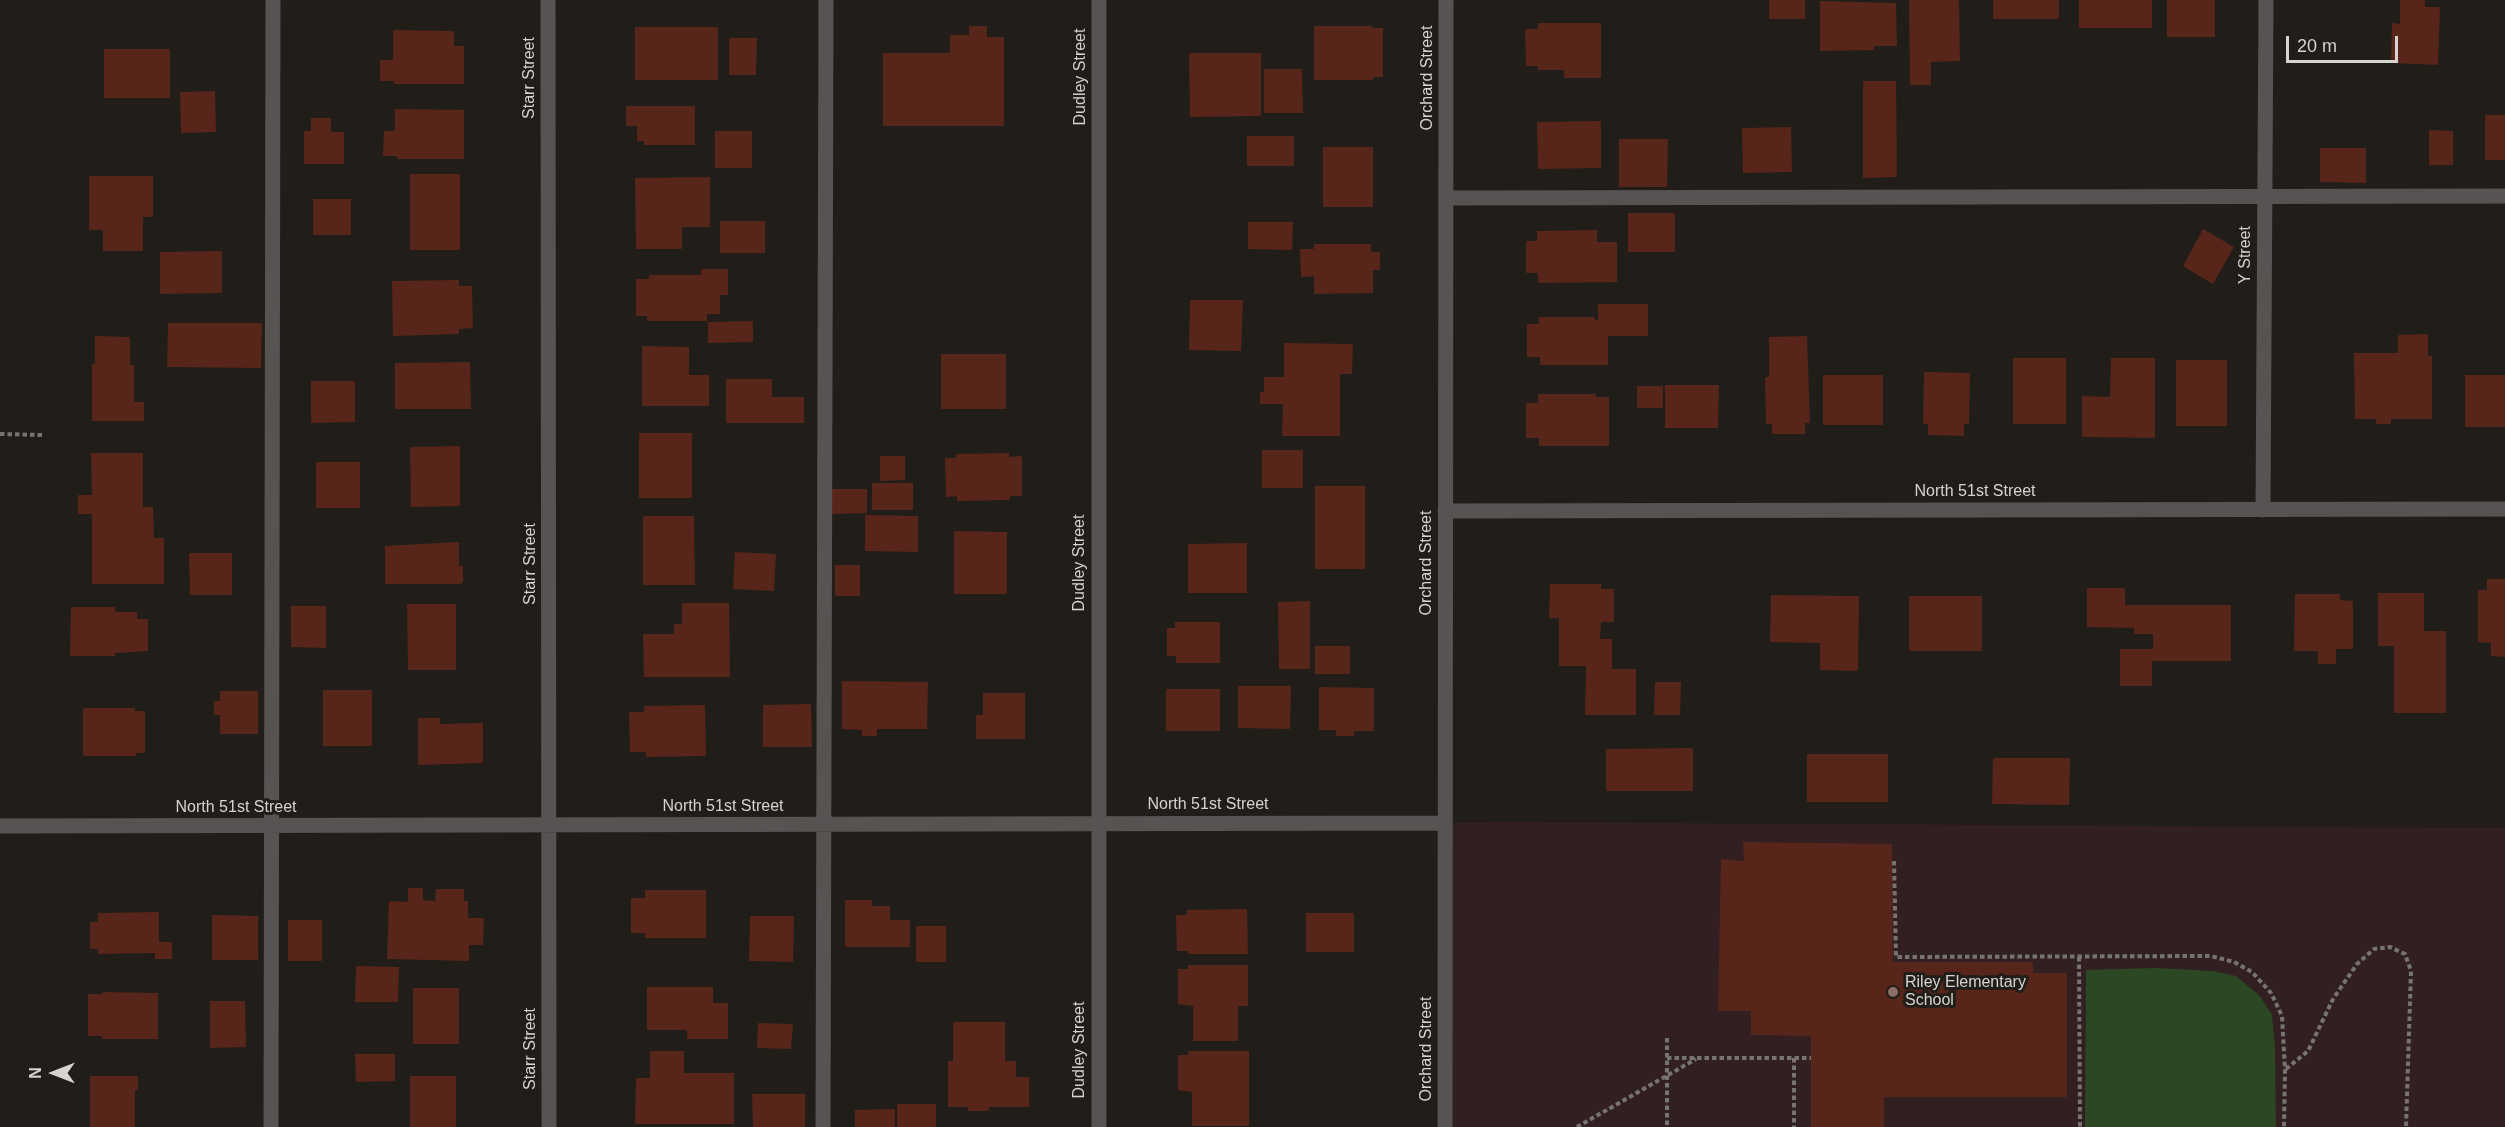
<!DOCTYPE html>
<html>
<head>
<meta charset="utf-8">
<style>
	body { margin:0 }
	#map { position:relative; width:2505px; height:1127px; overflow:hidden; background:#211e19; font-family:Helvetica,sans-serif }
	canvas { display:block }
	.north { position:absolute; left:24px; top:1043px; width:60px; height:60px; -webkit-text-stroke:4px #211e19; paint-order:stroke; rotate:270deg; font-size:16px; font-weight:700; line-height:24px; text-align:center; color:#d6d4d0 }
	.north::after { content:''; display:block; margin:auto; width:21px; height:27px; background:#d6d4d0; clip-path:polygon(50% 0,100% 100%,50% 72%,0 100%) }
	.scale { position:absolute; left:2286px; top:36px; width:112px; height:27px; box-sizing:border-box; border:3px solid #d6d4d0; border-top:0; padding-left:8px; font-size:18px; line-height:21px; white-space:nowrap; color:#d6d4d0; -webkit-text-stroke:4px #211e19; paint-order:stroke }
</style>
</head>
<body>
<div id="map">
<canvas width="2505" height="1127"></canvas>
<div class="north">N</div>
<div class="scale">20 m</div>
</div>
<script>
const context = document.querySelector('canvas').getContext('2d');
context.lineJoin = 'round';
function paint(path, color) { context.fillStyle = color; context.fill(path, 'evenodd'); }
function strokePath(path, color, width, dash) { context.strokeStyle = color; context.lineWidth = width; context.lineCap = dash ? 'butt' : 'round'; context.setLineDash(dash || []); context.stroke(path); }
function drawText(font, color, halo, rows, align = 'center') {
  context.font = font + ' Helvetica,sans-serif'; context.lineWidth = 6; context.setLineDash([]); context.textBaseline = 'middle'; context.strokeStyle = halo; context.fillStyle = color; for (const [text, x, y, turn = 0] of rows) {
    context.save(); context.translate(x, y); context.rotate((+turn || 0) * Math.PI / 180); context.textAlign = isNaN(turn) ? turn : align; if (halo) context.strokeText(text, 0, 0); context.fillText(text, 0, 0); context.restore();
  }
}
const education = new Path2D(`
	M1502,822l1003,6v299h-1060v-304z`);
const green = new Path2D(`
	M2155,968l58,3 23,5 24,20 12,19 3,32 1,80h-191l1,-157z`);
const building = new Path2D(`
	M1769,0h36v19h-36z
	M1909,0h50l1,61 -29,1v23h-21z
	M1993,0h66v19h-66z
	M2079,0h73v28h-73z
	M2167,0h48v37h-48z
	M2400,0h25v7h15l-2,58 -47,-2 1,-40 8,1z
	M1820,1l76,2 1,43h-23v4l-54,1z
	M1538,23h63v55h-37v-8h-26v-4h-12l-1,-37h13z
	M969,26h18v11h17v89h-121v-73h67v-18h19z
	M1314,26h58v2h11v49h-10v3h-59z
	M635,27h83v53h-83z
	M393,30l61,1v15h10v38h-70v-3h-14v-21h13z
	M729,38h28l-1,37h-27z
	M104,49h66v49h-66z
	M1189,53h72v63l-71,1z
	M1264,69h38l1,44h-39z
	M1863,81h33l1,96 -34,1z
	M215,91l1,41 -35,1 -1,-41z
	M626,106h69v39h-51v-4h-7v-15h-11z
	M395,109l69,1v49h-67v-3h-14l1,-25h11z
	M2485,115h20v45h-20z
	M311,118h20v14h13v32h-40v-33h7z
	M1601,121v47l-63,1 -1,-47z
	M1791,127l1,45 -49,1 -1,-45z
	M2429,130l24,1v34h-24z
	M715,131h37v37h-37z
	M1247,136h47v30h-47z
	M1619,139h49l-1,48h-48z
	M1323,147h50v60h-50z
	M2320,148h46v35l-46,-1z
	M410,174h50v76h-50z
	M89,176h64v41h-10v34h-40v-21h-14z
	M710,177v50h-28v22h-46l-1,-71z
	M313,199h38v36h-38z
	M1628,213h47v39h-47z
	M720,221h45v32h-45z
	M1248,222h45l-1,28 -44,-1z
	M2203,229l31,18 -21,37 -30,-18z
	M1597,230v12h20v40l-79,1v-10h-12v-32h11v-10z
	M1314,244h57v8h9v18h-7v23l-59,1v-18l-13,1 -1,-28h14z
	M222,251v42l-62,1v-42z
	M701,269h27v26h-8v19h-13v7h-60v-5h-11v-37h13v-4h52z
	M459,280v6h13l1,42 -14,1v5l-66,2 -1,-55z
	M1190,300h53l-2,51 -52,-1z
	M1598,304h50v32h-40v29h-68v-8h-13v-33h12v-7h56v3h3z
	M753,321v21l-45,1v-21z
	M168,323h94l-1,45 -94,-1z
	M2428,334v22h4v63h-41v5h-15v-5h-21l-1,-66h44v-18z
	M95,336l35,1v28h4v37h10v19h-52v-57h3z
	M1807,336l3,87h-5v11h-33v-10h-6l-1,-47h4v-40z
	M1284,343l69,1 -1,30h-12v62h-58l1,-32h-23v-12h4v-15h20z
	M642,346l47,1v28h20v31h-67z
	M941,354h65v55h-65z
	M2013,358h53v66h-53z
	M2111,358h44v80l-73,-1v-41l28,1z
	M2176,360h51v66h-51z
	M470,362l1,47h-76v-46z
	M1924,372l46,1 -1,51h-5v12l-36,-1v-11h-5z
	M1823,375h60v50h-60z
	M2465,375h40v52h-40z
	M726,379h46v18h32v26h-78z
	M311,381h44v41l-44,1z
	M1665,385h54l-1,43h-53z
	M1637,386h26v22h-26z
	M1538,394h58v3h13v49h-70v-8h-13v-35h12z
	M639,433h53v65h-53z
	M460,446v60l-49,1 -1,-60z
	M1262,450h41v38h-41z
	M91,453h52v54h10l1,31h10v46h-72v-70h-14v-19h14z
	M1009,453v4l13,-1v40h-12v4l-53,1v-5l-11,1 -1,-39h11v-4z
	M880,456h25v24l-25,1z
	M316,462h44v46h-44z
	M872,483h41v27h-41z
	M1315,486h50v83h-50z
	M832,489h35v24l-35,1z
	M865,515l53,1v36l-53,-1z
	M643,516h51l1,69h-52z
	M954,531l53,1v62h-53z
	M459,542v24h4v16l-3,2h-75v-38z
	M1247,543v50h-59v-49z
	M735,552l41,2 -2,37 -41,-2z
	M189,553h43v42h-42z
	M835,565h25v31h-25z
	M2487,579h18v78l-14,-1v-13l-13,-1v-52h9z
	M1550,584h51v5h13v33h-13l-1,17h12v30h24v46h-51l1,-49h-27v-48h-10z
	M2087,588h38v17h106v56h-79v25h-32v-37h33v-15h-19v-6l-47,-1z
	M2378,593h46v38h22v82h-52v-67h-16z
	M2295,594h45v6l13,1v48h-17v15h-18v-13h-24z
	M1771,595l88,1 -1,75 -38,-1v-27l-50,-1z
	M1909,596h73v55h-73z
	M1310,601v68h-31l-1,-67z
	M682,603h47l1,74h-86l-1,-43h31v-10h8z
	M407,604h49v66h-48z
	M291,606h35v42l-35,-1z
	M71,607h44v5h22v7h11v32l-33,2v3h-45z
	M1175,622h45v41h-44v-7h-9v-28h8z
	M1315,646h35v28h-35z
	M842,681l86,1 -1,47h-50v7h-15v-6l-20,-1z
	M1655,682h26l-1,33h-26z
	M1238,686h53l-1,43 -52,-1z
	M1319,687l55,1v43h-20v5h-18v-6h-17z
	M1166,689h54v42h-54z
	M323,690h49v56h-49z
	M220,691h38v43h-38v-19h-6v-14h6z
	M983,693h42v46h-49v-24h7z
	M811,704l1,43h-49v-42z
	M705,705l1,51 -60,1v-5h-16l-1,-40h15v-6z
	M83,708h52v3h10v42h-9v3h-53z
	M418,718h22v6l43,-1v40l-65,2z
	M1693,748v43h-87v-42z
	M1807,754h81v48h-81z
	M1993,758h77l-1,47 -77,-1z
	M1743,842l149,2 1,118h140v11h34v124h-183v30h-73v-91l-60,-1v-24h-33l3,-152 23,2z
	M408,888h15v12l12,1 1,-12h28v12h4v17h16l-1,27h-14v16l-82,-2 2,-58 19,1z
	M645,890h61v48h-61v-5h-14v-35h14z
	M845,900h27v6h18v14h20v27h-65z
	M1247,909l1,45h-60v-3h-11l-1,-36h11v-5z
	M159,912v30h13v17h-17v-6l-57,1v-5h-8v-27h8v-9z
	M1306,913h48v39h-48z
	M212,915l46,1v44h-46z
	M750,916h44l-1,46 -44,-1z
	M288,920h34v41h-34z
	M916,926h30v36h-30z
	M1188,965h60v41h-10v35h-45v-35l-15,-2v-35h10z
	M356,966l43,1 -1,35h-43z
	M647,987h66v16h15v36h-41v-9h-40z
	M413,988h46v56h-46z
	M103,992l55,1v46h-56v-3h-14v-42h15z
	M210,1001h35l1,46 -36,1z
	M953,1022h52v39h11v16h13v30h-40v4h-21v-4h-20v-46h5z
	M758,1023l35,1 -2,25 -34,-1z
	M650,1051h34v22h50v51h-99l1,-46h14z
	M1188,1051h61v75h-57v-34l-14,-2v-35h10z
	M355,1054h40v27l-39,1z
	M90,1076h48v14h-3v37h-45z
	M410,1076h46v51h-46z
	M752,1094h53v33h-52z
	M897,1104h39v23h-39z
	M895,1109v18h-40v-17z`);
const path = new Path2D(`
	M0,434l42,1
	M1894,861l2,96 315,-1 23,6 18,10 19,21 11,23 3,54 -1,57
	M2079,957l1,170
	M1667,1038v89
	M1667,1058h144
	M1794,1058v69
	M2286,1069l22,-18 25,-52 24,-35 17,-15 16,-2 15,7 6,17 -5,156
	M1577,1127l119,-68`);
const minor = new Path2D(`
	M548,0l1,1127
	M1446,198l1059,-2
	M2263,510l3,-510
	M1445,511l1060,-2
	M0,826l1445,-3
	M271,1127l2,-1127
	M823,1127l3,-1127
	M1099,1127v-1127
	M1445,1127l1,-1127`);
const markers = [
	[1893,992,6,"#8d6e63"]
];
const streetNames = [
	["Dudley Street",1081,77,-90],
	["Starr Street",530,78,-90],
	["Orchard Street",1428,78,-90],
	["Y Street",2246,255,-90],
	["North 51st Street",1975,492],
	["Dudley Street",1080,563,-90],
	["Orchard Street",1427,563,-90],
	["Starr Street",531,564,-90],
	["North 51st Street",1208,805],
	["North 51st Street",723,807],
	["North 51st Street",236,808],
	["Starr Street",531,1049,-90],
	["Orchard Street",1427,1049,-90],
	["Dudley Street",1080,1050,-90]
];
const poiNames = [
	["Riley Elementary",1905,983],
	["School",1905,1001]
];
paint(education, '#321f22');
paint(green, '#2c4723');
paint(building, '#57251a');
strokePath(path, '#77746f', 4, [4.5, 3]);
strokePath(minor, '#575352', 15);
for (const [x, y, r, color] of markers) { const dot = new Path2D(); dot.arc(x, y, r, 0, 2 * Math.PI); context.fillStyle = color; context.fill(dot); strokePath(dot, '#211e19', 2); }
drawText('16px', '#d6d4d0', '#211e19', streetNames);
drawText('16px', '#d6d4d0', '#211e19', poiNames, 'left');
</script>
</body>
</html>
